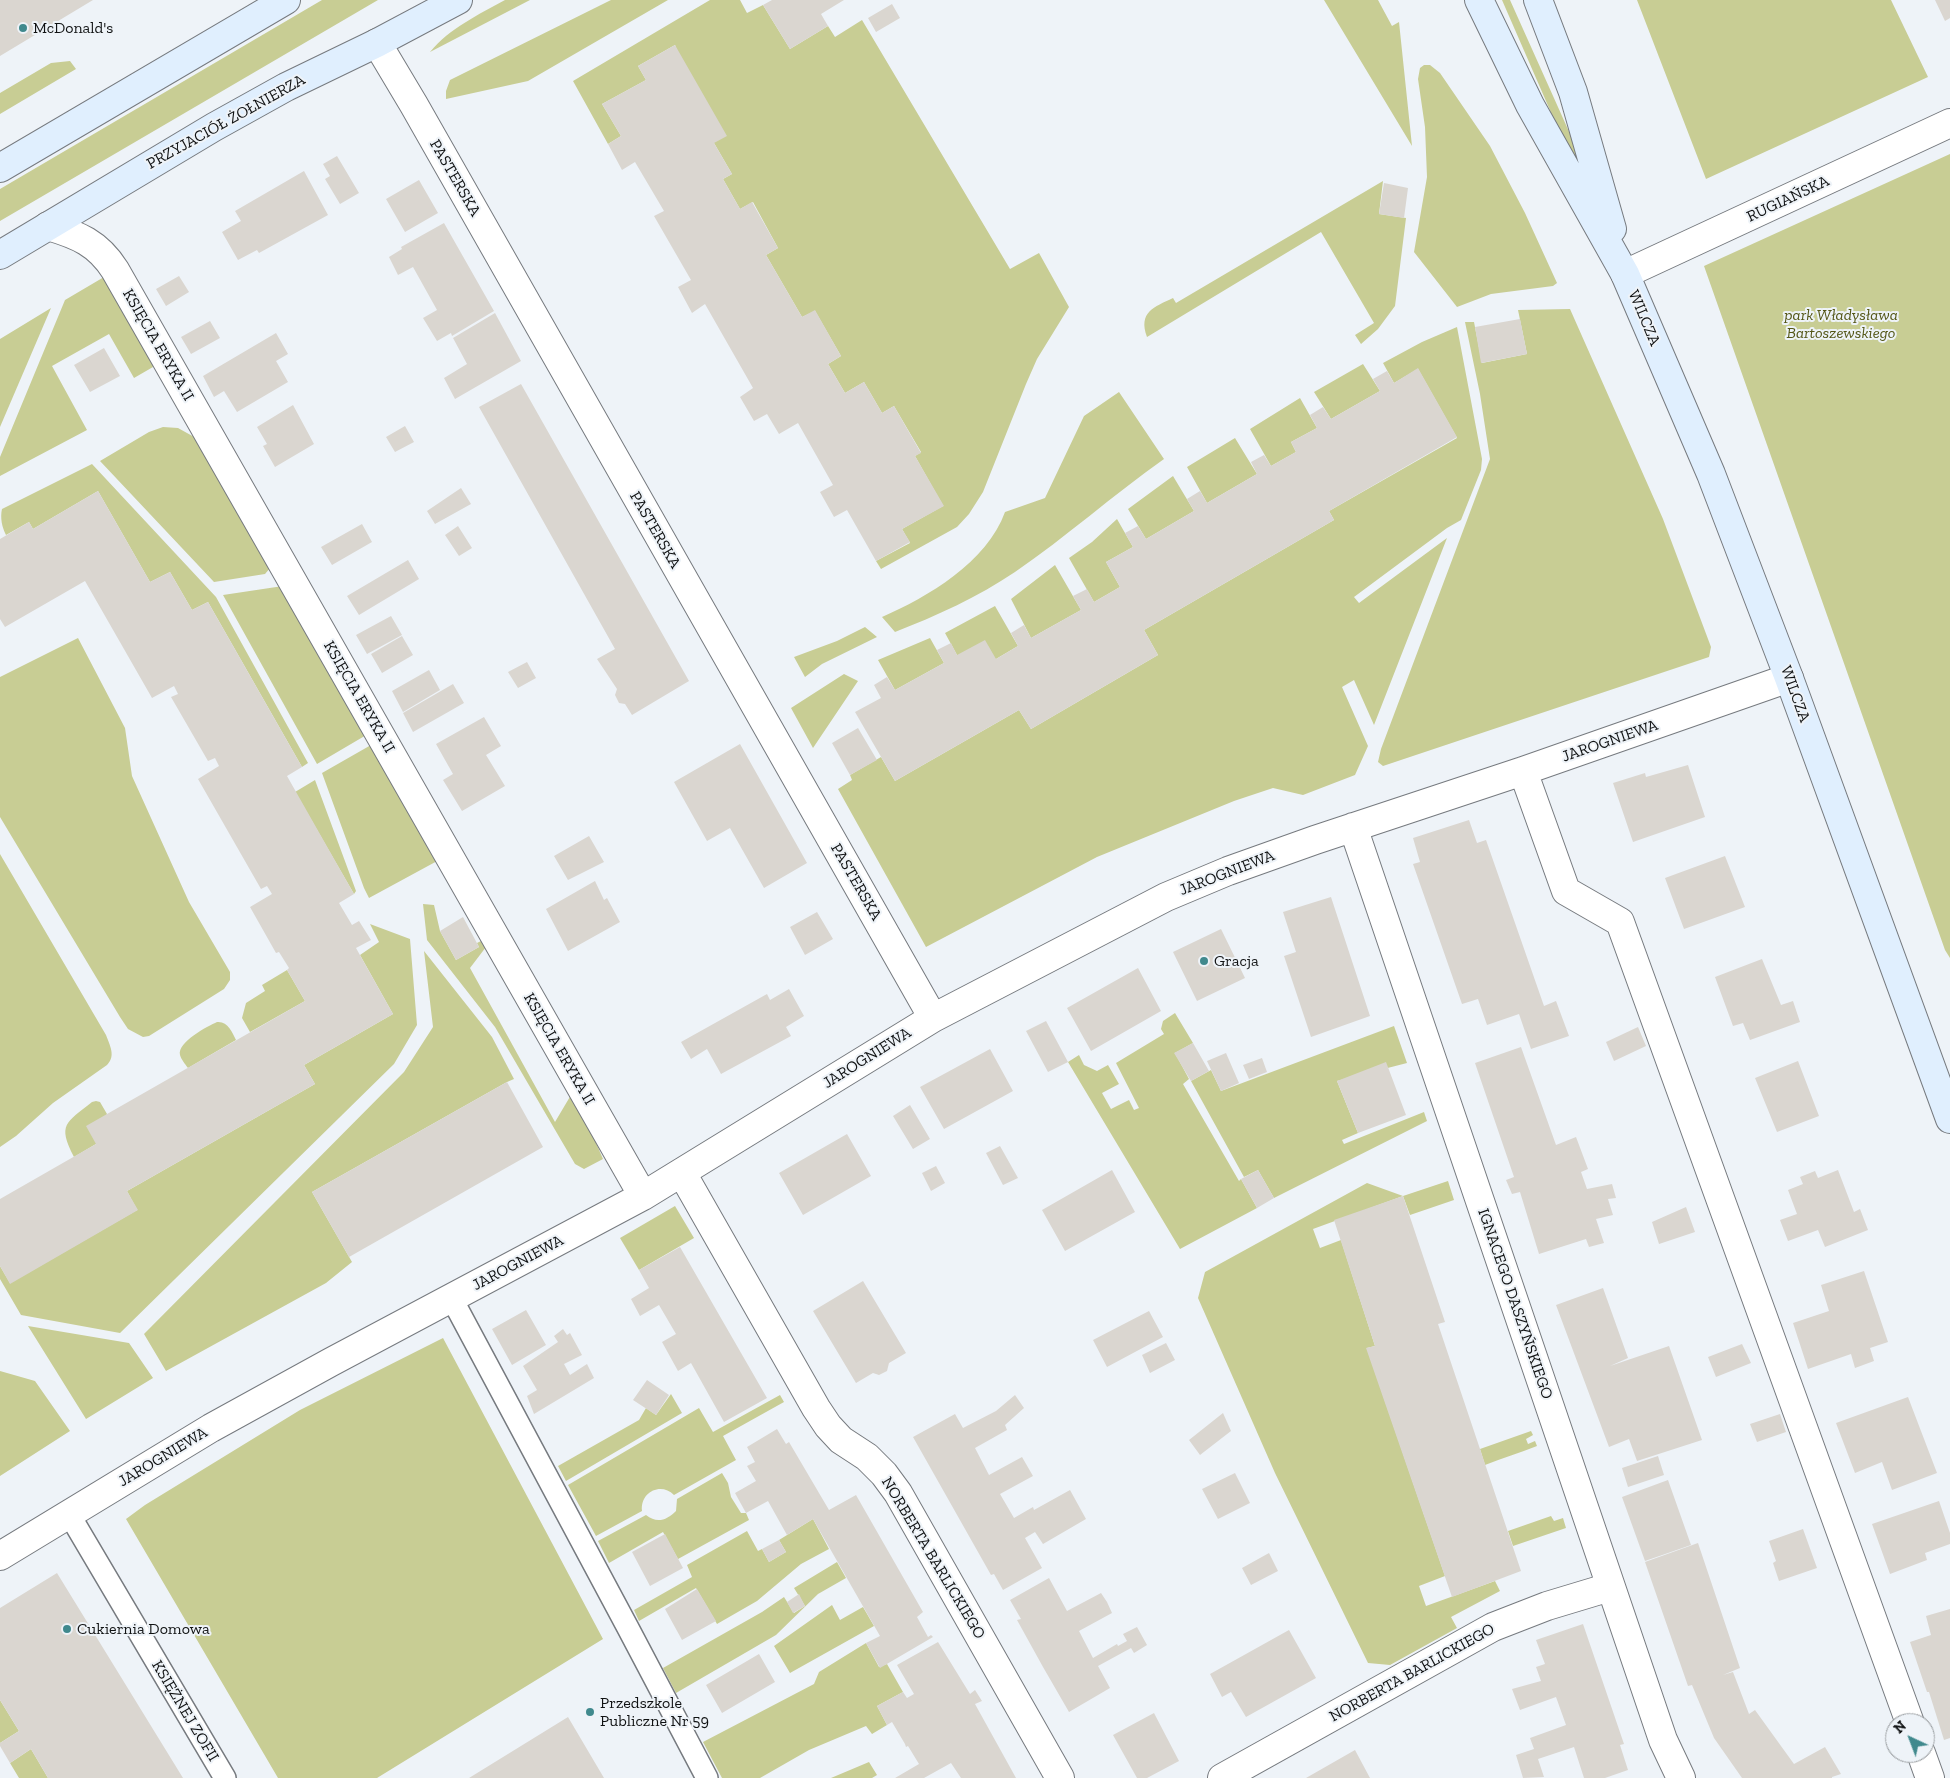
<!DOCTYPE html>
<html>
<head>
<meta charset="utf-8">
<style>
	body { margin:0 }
	#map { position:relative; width:1950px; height:1778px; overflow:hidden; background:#eef3f8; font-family:"Zilla Slab",serif }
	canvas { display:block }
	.north { position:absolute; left:1885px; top:1713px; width:50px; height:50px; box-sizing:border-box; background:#eef3f8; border:1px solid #95999c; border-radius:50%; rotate:317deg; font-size:14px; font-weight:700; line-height:20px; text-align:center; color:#101213 }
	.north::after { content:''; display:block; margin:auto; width:18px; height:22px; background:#40898d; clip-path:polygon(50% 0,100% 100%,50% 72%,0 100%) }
</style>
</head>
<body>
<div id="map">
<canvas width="1950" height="1778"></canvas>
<div class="north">N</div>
</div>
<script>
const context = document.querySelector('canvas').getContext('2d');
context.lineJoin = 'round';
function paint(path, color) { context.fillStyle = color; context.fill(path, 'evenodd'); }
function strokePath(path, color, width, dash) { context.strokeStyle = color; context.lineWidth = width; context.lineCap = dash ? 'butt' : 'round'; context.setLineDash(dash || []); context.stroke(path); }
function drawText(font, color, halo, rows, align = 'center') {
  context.font = font + ' "Zilla Slab",serif'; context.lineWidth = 4; context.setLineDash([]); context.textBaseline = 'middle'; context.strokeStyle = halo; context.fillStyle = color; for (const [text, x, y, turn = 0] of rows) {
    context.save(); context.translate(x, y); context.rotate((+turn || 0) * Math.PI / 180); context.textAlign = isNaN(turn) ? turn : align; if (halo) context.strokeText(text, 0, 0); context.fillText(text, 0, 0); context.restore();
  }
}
const green = new Path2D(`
	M322,0h56l-378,221v-32z
	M505,0h25l-100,52c20,-24 48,-37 75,-52z
	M611,0h57l-140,81 -82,18v-8l4,-11z
	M710,0h30l7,13 16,-8 27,44 38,-23 7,11 27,-17 148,249 29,-16 30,54 -32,52 -11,25 -43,108 -14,22 -12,13 -76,42 -5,-8 34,-18 -8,-14 41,-23 -28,-50 6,-4 -27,-46 -12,7 -18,-31 -19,11 -17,-29 13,-8 -26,-45 -13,6 -36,-62 12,-7 -25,-46 -13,7 -17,-30 9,-5 -18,-31 -39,-98 -37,21 8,14 -44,24 19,32 -13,8 -35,-63z
	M1324,0h54l14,26 7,-4 13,124z
	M1502,0h8l117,261 -71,-137z
	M1637,0h254l37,77 -222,102z
	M70,61l6,8 -76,45v-21l51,-30z
	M1424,65h6l10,8 50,73 35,67 32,70 -4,3 -62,8 -34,13 -43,-55 13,-75 -2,-50 -7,-48 2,-11z
	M1950,154v804l-5,-8 -241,-684z
	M1383,181l-4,33 27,4 -11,88 -17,23 -17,15 -6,-9 19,-12 -53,-91 -174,105c-9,-25 7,-30 26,-39l3,5z
	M104,277l48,82 1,8 -19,11 -25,-44 -57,32 35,64 -87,46v-19l65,-157z
	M51,308l-51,119v-88z
	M1570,309l93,210 48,128 -2,10 -326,109 -5,-4 3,-13 109,-290 -10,-65 -15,-72h9l8,41 45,-9 -9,-44z
	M1457,327l25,132 -1,11 -20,50 -14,8 -93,69 5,6 88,-65 -73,187 -20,-45 -12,7 26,59 -13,29 -52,20 -30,-7 -39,13 -137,56 -171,90 -88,-158 14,-9 -2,-5 31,-18 14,24 124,-71 12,19 127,-74 -14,-25 190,-110 -5,-9 128,-73 -39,-69 -24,14 -11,-20 39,-21z
	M1363,364l17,27 -49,28 -17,-27z
	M1119,392l45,67c-51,36 -98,78 -149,113 -37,25 -79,44 -120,60l-13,-15c46,-20 105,-55 123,-105l40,-14 39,-82z
	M1300,398l17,30 -26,14 5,10 -25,14 -21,-37z
	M163,427l15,1 18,10 75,129 -6,7 -51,8 -114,-121 49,-29z
	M1235,438l22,36 -50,29 -20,-36z
	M92,464l124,133 92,166 -6,4 -94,-165 -16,8 -22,-38 -20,10 -52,-91 -65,38 -4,-7 -23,13c-4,-8 -6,-17 -4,-26z
	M1173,476l21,35 -48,28 -18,-30z
	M1117,519l16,28 -27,15 14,25 -26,15 -25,-44 23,-16z
	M1055,565l26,45 -50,28 -20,-39z
	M283,586l85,148 -51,30 -94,-169z
	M995,606l23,40 -22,13 -39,-4 -12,-22z
	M865,627l12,10 -55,27 -17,13 -11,-20 43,-16z
	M78,638l47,90 7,48 57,126 41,70v8l-6,9 -75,47 -6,1 -15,-8 -8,-12 -120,-200v-140z
	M930,638l14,25 -49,27 -17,-30z
	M844,674l14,7 -45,67 -22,-40z
	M371,745l68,115 -70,38 -5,-10 -42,-115z
	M315,780l41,111 -2,3 -59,-102z
	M0,854l106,181c4,11 10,21 1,30l-54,38 -37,33 -16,11z
	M423,904l11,1 6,26 16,29 23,-13 -2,-4 6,-3 3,7 -16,21 85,154 16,-27 19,34 13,30 -19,10 -9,-5 -80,-137 -68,-87z
	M370,924l40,15 7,86 -23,39 -274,269 -99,-18 -21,-36v-13l10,17 127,-73 -10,-19 188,-107 -11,-19 89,-51 -33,-59 19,-13z
	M424,951l68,86 22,42 -7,3 -195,110 40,70 -26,21 -160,88 -22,-37 260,-262 29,-45z
	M287,970l18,31 -55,31 -8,-14 4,-15 19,-12 -3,-6z
	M1175,1013l18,30 -18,10 14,26 -6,5 56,97 2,-2 16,29 -77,41 -112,-187 11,-7 5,10 13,6 11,-6 11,19 -17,9 9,16 18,-9 5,10 5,-2 -23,-45 48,-29 -3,-5 2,-8z
	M217,1022c11,-1 15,10 19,18l-48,28c-3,-4 -7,-9 -8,-13 -3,-13 28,-29 37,-33z
	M1394,1026l13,37 -70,18 21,52 -16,7 2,4 80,-32 3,9 -153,77 -16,-28 -14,7 -53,-96 20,-11 10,21z
	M96,1101l4,1 7,12 -11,30 -22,13c-17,-33 -8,-34 18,-55z
	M1448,1181l6,19 -44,15 -7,-19 -90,33 7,19 21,-8 34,106 -8,2 78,228 -26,10 7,20 69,-25 5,10 -49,26 6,11 -67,37 -22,-2 -93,-190 -77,-175 7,-26 162,-89 36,13z
	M675,1206l19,32 -55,32 -19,-32z
	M28,1326l101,17 24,35 -67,41z
	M443,1338l160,301 -226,139h-99l-152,-259 19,-14 155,-95z
	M0,1371l35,10 35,50 -70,45z
	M671,1394l11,19 -116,68 -8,-15 81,-46 7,-12 10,7z
	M780,1395l4,7 -61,34 13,24 -62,35c-13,-13 -34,-3 -32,16l-46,25 -28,-51 131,-77 14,24z
	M1531,1431l2,4 -7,4 2,5 7,-3 2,5c-18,7 -34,12 -52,19l-5,-16z
	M722,1473l6,10 3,14 10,16h5l3,7 -71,39 -15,-27 -54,31 -11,-22 48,-26c11,9 21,5 30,-4l1,-12z
	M1551,1516l3,5 9,-3 3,10 -53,18 -5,-15z
	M813,1519l16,30 -28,15 -44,37 -40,23 -21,-36 -57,33 -5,-11 58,-33 -5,-12 60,-34 11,20 4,-2 7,13 17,-10 -7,-12z
	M837,1562l9,16 -28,16 -42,41 -100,58 -13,-25 99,-56 22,-15 10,16 11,-7 -11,-18z
	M832,1605l8,15 23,-13 11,19 -84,47 -16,-27z
	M866,1643l13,24 8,-3 16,28 -26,14 10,19 -15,9 -6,-8 -57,24 -49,28h-38l-19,-36 111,-58 5,-12z
	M0,1700l19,31 -19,12z
	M31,1749l17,29h-29l-9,-15z
	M869,1762l8,13 -5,3h-41z`);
const building = new Path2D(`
	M0,0h93l-93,56z
	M772,0h72l-23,14 7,12 -38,23 -27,-44z
	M1935,0h15v18l-5,3z
	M892,4l8,14 -24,14 -8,-14z
	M675,45l52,91 -13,7 18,31 -9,5 17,30 12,-7 26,46 -12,7 36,62 13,-7 26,46 -13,8 17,29 19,-11 18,31 12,-7 27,47 -6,3 29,50 -42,23 8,13 -34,19 -29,-51 -13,7 -14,-25 13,-7 -35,-62 -19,11 -12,-20 -13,7 -14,-24 13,-9 -48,-84 -13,9 -14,-26 13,-7 -37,-64 10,-5 -29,-49 -13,8 -14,-26 13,-8 -19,-32 44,-24 -8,-14z
	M337,156l22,37 -19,11 -15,-25 5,-3 -7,-12z
	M304,171l24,44 -69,38 -2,-3 -19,10 -16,-28 19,-11 -6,-10z
	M419,180l19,33 -33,19 -19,-33z
	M1384,183l24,5 -4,30 -25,-4z
	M444,223l50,88 -42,25 -1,-3 -14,8 -14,-23 14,-8 -24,-43 -15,8 -9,-18 13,-8 -1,-2z
	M179,276l10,16 -23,14 -10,-17z
	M495,313l26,48 -66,38 -11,-21 23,-14 -14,-26z
	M1520,319l7,35 -46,9 -6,-36z
	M210,321l10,17 -29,16 -10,-17z
	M276,333l12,21 -12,7 12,21 -51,30 -13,-21 -10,6 -11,-21z
	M104,348l16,28 -30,16 -16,-27z
	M1418,368l39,69 -128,74 5,9 -190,110 14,25 -127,74 -12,-19 -124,71 -40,-69 26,-14 -7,-13 13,-8 8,13 49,-27 -7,-13 14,-7 6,12 28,-15 11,19 22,-13 -7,-13 13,-8 7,13 50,-28 -8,-14 14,-7 7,13 26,-15 -14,-25 27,-15 -8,-14 13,-7 8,13 48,-28 -7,-12 13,-8 7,12 50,-29 -6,-12 13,-7 7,11 25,-14 -5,-10 26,-14 -7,-13 13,-8 8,12 49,-28 -7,-12 14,-8 7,12z
	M521,384l168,297 -57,34 -7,-11 -6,-1 -4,-8 2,-6 -20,-30 18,-10 -136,-242z
	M293,405l21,39 -39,23 -12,-21 4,-2 -10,-17z
	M405,426l9,16 -19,10 -9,-15z
	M461,488l10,16 -36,20 -8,-13z
	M98,491l52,91 20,-10 22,38 16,-8 94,165 -15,9 67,118 -15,9 13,22 7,-4 12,19 -15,8 37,66 -89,51 11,19 -188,107 11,19 -128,74 -10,-18v-67l96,-55 -10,-18 219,-125 -18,-31 2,-2 -10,-16 -3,1 -26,-46 22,-13 -5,-8 -6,3 -63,-110 21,-13 -4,-8 -7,3 -37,-64 7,-3 -4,-8 -22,12 -67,-117 -80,46 -5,-8v-80l29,-17 4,7z
	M362,524l10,18 -40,23 -11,-18z
	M458,526l14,22 -13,8 -14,-21z
	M408,560l11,19 -60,36 -12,-19z
	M391,616l11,19 -35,19 -11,-19z
	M402,636l11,19 -31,18 -11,-19z
	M527,662l9,16 -18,10 -10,-16z
	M429,670l11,20 -37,22 -11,-21z
	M453,684l11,19 -51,29 -10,-19z
	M484,717l17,29 -15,9 19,31 -43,25 -19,-31 10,-6 -17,-30z
	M858,728l19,32 -27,15 -18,-32z
	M740,744l67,119 -43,25 -34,-60 -23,13 -33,-59z
	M1688,765l17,52 -72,25 -20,-59 32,-10 1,4z
	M1469,820l8,23 9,-3 58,166 12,-5 13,35 -38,13 -12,-35 -32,11 -9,-26 -16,5 -49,-140 7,-2 -7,-24z
	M589,836l15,26 -36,18 -14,-24z
	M1725,856l20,51 -61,22 -19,-51z
	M595,881l9,19 3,-2 13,24 -52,29 -22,-42z
	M1331,897l39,119 -59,21 -27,-81 12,-4 -13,-40z
	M817,912l16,27 -28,16 -15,-28z
	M463,917l16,30 -23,13 -16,-29z
	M1221,929l24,49 -48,23 -24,-49z
	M1762,959l19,46 12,-4 7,21 -50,18 -7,-17 -10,3 -18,-49z
	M1138,968l23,43 -70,40 -24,-43z
	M789,989l15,27 -18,11 5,9 -70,38 -14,-25 -16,10 -10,-17 86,-48 3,6z
	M1046,1021l22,41 -20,10 -22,-41z
	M1638,1027l8,19 -32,15 -8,-19z
	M1193,1043l16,28 -18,10 -17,-28z
	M1521,1047l35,98 20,-8 12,32 -7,3 6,17 25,-5 4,14 -8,1 5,16 -17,4 8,24 -15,4 -3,-8 -47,15 -19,-62 -8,2 -6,-14 8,-3 -39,-114z
	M990,1049l23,42 -69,38 -24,-42z
	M1226,1053l13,30 -18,8 -14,-30z
	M1262,1058l5,14 -18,7 -6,-14z
	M1798,1061l21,55 -42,16 -22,-54z
	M1386,1062l20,53 -48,18 -21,-52z
	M507,1082l36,65 -194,110 -37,-65z
	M910,1105l20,34 -17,10 -20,-33z
	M847,1134l24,42 -68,39 -24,-42z
	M1000,1146l18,32 -15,7 -17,-32z
	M936,1166l9,17 -14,8 -9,-18z
	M1112,1170l23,42 -70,39 -23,-41z
	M1258,1170l16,28 -17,10 -16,-29z
	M1838,1170l16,42 6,-3 8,21 -43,17 -7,-17 -30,11 -8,-21 17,-6 -9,-24 15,-6 -3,-7 15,-6 3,7z
	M1403,1196l42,126 -7,2 83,247 -69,26 -86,-249 9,-2 -41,-126z
	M1686,1207l9,25 -36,12 -7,-22z
	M680,1247l87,151 -43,24 -33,-59 -13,8 -16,-29 14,-8 -17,-29 -19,11 -9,-17 18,-11 -10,-18z
	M1864,1271l24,71 -18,6 4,13 -19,7 -4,-14 -43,15 -15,-46 36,-12 -8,-26z
	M863,1281l43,72 -17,10 -2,8 -8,4 -6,-2 -17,10 -43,-72z
	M1603,1288l25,70 -18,8 59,-20 33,94 -65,21 -8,-22 -20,8 -53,-142z
	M526,1310l20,35 -34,20 -20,-36z
	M1149,1311l14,26 -56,30 -14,-27z
	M563,1329l4,6 3,-2 12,22 -18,9 6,11 17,-11 7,14 -60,36 -7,-18 10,-6 -14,-24 35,-24 -4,-6z
	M1166,1343l9,17 -25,13 -8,-18z
	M1742,1344l9,19 -35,14 -8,-20z
	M647,1380l22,15 -13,20 -23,-15z
	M1015,1395l9,13 -19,17 2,5 -32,18 14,27 33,-18 11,19 -33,18 14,24 19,-11 1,3 36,-20 16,29 -43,25 -8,-12 -10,6 17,30 -39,22 -9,-16 -3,1 -78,-138 42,-23 8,14 33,-17z
	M1908,1397l29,76 -45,17 -10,-28 -27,11 -19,-50z
	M1223,1413l8,18 -31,24 -11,-15z
	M1780,1414l6,18 -29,10 -7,-18z
	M777,1429l9,15 3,-2 40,68 27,-15 67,117 -6,5 11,20 3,-2 2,2 -53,31 -14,-25 14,-7 -67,-117 -26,16 -19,-34 -22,12 -11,-20 21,-12 -9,-15 8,-4 -8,-15z
	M1658,1456l6,19 -36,12 -6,-19z
	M1235,1473l15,30 -32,16 -16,-30z
	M1668,1480l23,65 -46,16 -23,-64z
	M1939,1501l11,32v11l-25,9 2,7 -37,14 -18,-50z
	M1803,1529l14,39 -38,13 -6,-18 3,-2 -7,-20z
	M665,1534l18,34 -33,18 -18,-34z
	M779,1540l7,12 -17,10 -7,-13z
	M1698,1543l42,125 -17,7 10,-3 16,42 6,-4 39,54 31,-17 16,27 -9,3v1h-90l-28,-40 -22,-53 -4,1 -43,-124z
	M1269,1553l9,18 -27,14 -9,-17z
	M57,1573l126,205h-135l-17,-29 -21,14 -10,-17v-3l19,-12 -19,-31v-92z
	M1049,1578l18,33 34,-18 6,9 5,11 -33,18 14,27 24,-14 1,2 9,-5 -4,-7 14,-7 10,18 -13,8 -3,-5 -33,18 12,22 -41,24 -26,-45 4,-3 -4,3 -26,-47 4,-1 -11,-19z
	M697,1589l19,32 -34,19 -17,-31z
	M799,1594l6,12 -12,7 -6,-11z
	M1950,1609v129l-6,2 -15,-48h-2l-17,-50 21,-7 -5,-19z
	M1583,1624l41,120 -4,1 8,25 -23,8h-21l-10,-31 -36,12 6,18 -21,1 -7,-23 18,-6 -4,-11 36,-13 -10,-28 -36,13 -8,-21 29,-8 -5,-14 9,-3 -9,-24z
	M1289,1630l27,48 -70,39 -15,-25 -9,5 -12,-23z
	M938,1642l32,52 5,-4 7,11 -7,3 41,74h-55l-10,-15 -27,15h-29l24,-14 -11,-18 -2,1 -1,-3 -13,-22 -5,3 -10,-19 26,-14 4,6 7,-4 -17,-29z
	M759,1654l16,28 -53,31 -16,-28z
	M1154,1713l25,48 -32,17h-10l-24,-43z
	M568,1717l36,61h-135z
	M1355,1750l15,28h-64z`);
const lane = new Path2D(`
	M452,1299l176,329 79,150
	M69,1514l156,264`);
const street = new Path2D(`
	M377,43l37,62 519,913
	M48,226c30,9 50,17 67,44l528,926
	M1625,274l325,-151
	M1523,771l43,120 54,31 290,801
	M1353,827l310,913 18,38
	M682,1173l134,235 12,18 13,14 26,17 17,17 14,19 162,285
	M0,1556l211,-128 120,-66 312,-166 290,-178 233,-121 62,-26 87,-31 208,-69 266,-93
	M1921,1753l9,25
	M1222,1778l271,-151 54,-21 63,-19`);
const secondary = new Path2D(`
	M1479,0l51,105 95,169 86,200 78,204 161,441
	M1538,0l35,92 39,137
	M0,168l286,-168
	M0,255l214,-128 72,-40 91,-44 81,-43`);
const markers = [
	[23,28,5,"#40898d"],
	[1204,961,5,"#40898d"],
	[67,1629,5,"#40898d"],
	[590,1712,5,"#40898d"]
];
const poiNames = [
	["McDonald's",33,28],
	["Gracja",1214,961],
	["Cukiernia Domowa",77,1629],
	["Przedszkole",600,1703],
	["Publiczne Nr 59",600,1721]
];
const streetNames = [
	["PRZYJACIÓŁ ŻOŁNIERZA",226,122,-29],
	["PASTERSKA",455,178,60],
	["RUGIAŃSKA",1788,199,-25],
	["WILCZA",1644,318,67],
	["KSIĘCIA ERYKA II",158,345,60],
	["PASTERSKA",655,530,60],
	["WILCZA",1795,694,70],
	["KSIĘCIA ERYKA II",359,697,60],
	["JAROGNIEWA",1610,741,-19],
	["JAROGNIEWA",1227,873,-21],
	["PASTERSKA",856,882,60],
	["KSIĘCIA ERYKA II",559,1049,60],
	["JAROGNIEWA",867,1058,-32],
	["JAROGNIEWA",518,1263,-28],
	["IGNACEGO DASZYŃSKIEGO",1515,1304,71],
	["JAROGNIEWA",163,1457,-31],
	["NORBERTA BARLICKIEGO",933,1558,59],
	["NORBERTA BARLICKIEGO",1412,1673,-29],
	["KSIĘŻNEJ ZOFII",185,1711,59]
];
const parkNames = [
	["park Władysława",1841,315],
	["Bartoszewskiego",1841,333]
];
paint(green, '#c8cd94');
paint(building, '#dad6d0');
strokePath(lane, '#767a7f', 24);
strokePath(street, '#767a7f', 30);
strokePath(secondary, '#767a7f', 30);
strokePath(lane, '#fff', 21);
strokePath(street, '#fff', 28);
strokePath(secondary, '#e0effe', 28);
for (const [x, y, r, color] of markers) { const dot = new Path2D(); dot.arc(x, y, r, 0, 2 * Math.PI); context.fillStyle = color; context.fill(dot); strokePath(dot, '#eef3f8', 2); }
drawText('16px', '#101213', '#eef3f8', poiNames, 'left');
drawText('16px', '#101213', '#eef3f8', streetNames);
drawText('italic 16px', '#535616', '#eef3f8', parkNames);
</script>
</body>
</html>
